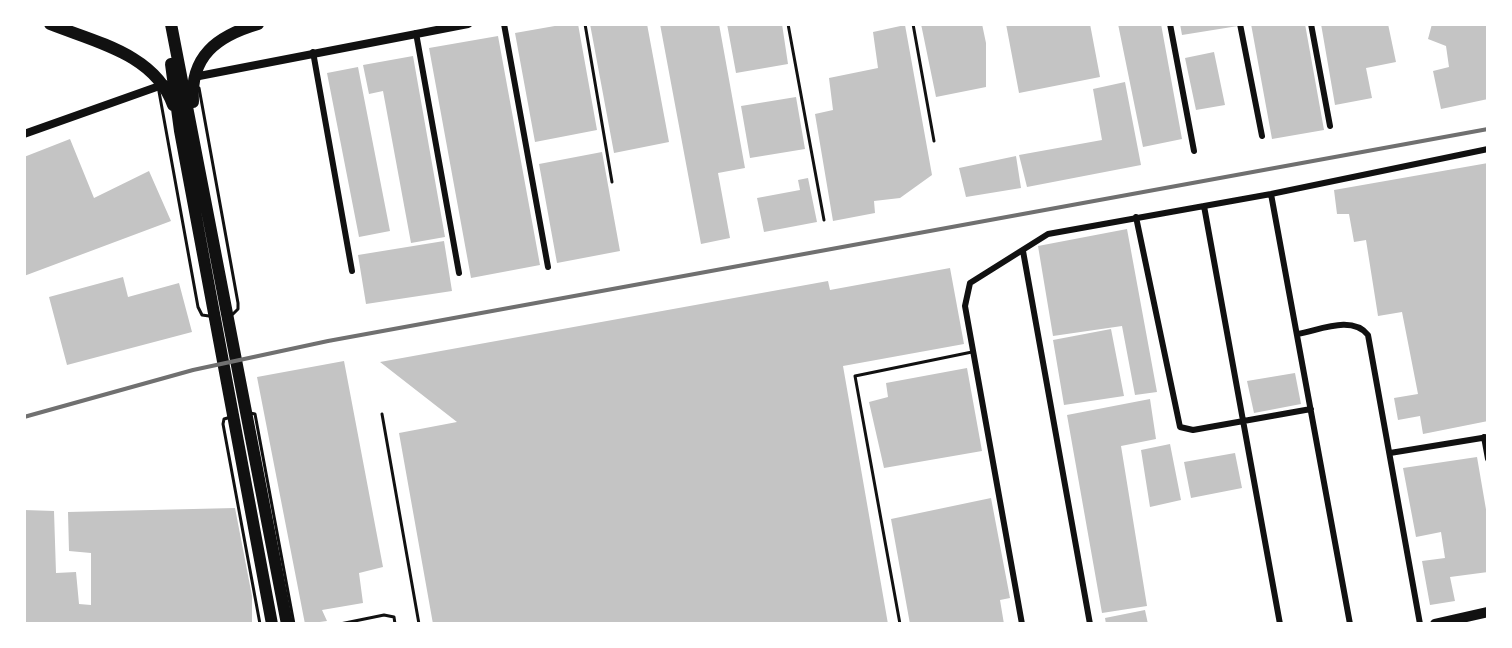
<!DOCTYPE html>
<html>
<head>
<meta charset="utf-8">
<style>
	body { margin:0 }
	#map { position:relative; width:1512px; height:648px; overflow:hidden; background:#fff; font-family:"IBM Plex Sans",sans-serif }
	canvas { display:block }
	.frame { position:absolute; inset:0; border:26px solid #fff; pointer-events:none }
</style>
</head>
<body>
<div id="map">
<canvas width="1512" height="648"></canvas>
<div class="frame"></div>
</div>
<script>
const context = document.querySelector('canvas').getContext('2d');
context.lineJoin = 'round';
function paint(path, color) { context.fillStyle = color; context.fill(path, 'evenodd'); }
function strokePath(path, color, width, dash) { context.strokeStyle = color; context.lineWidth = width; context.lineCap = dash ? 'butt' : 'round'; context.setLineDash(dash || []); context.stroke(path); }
const building = new Path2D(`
	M566,24h12l19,106 -62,12 -20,-109z
	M590,24h57l22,118 -55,11z
	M660,24h59l26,144 -27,5 12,65 -29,6z
	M727,24h55l6,40 -52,9z
	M921,24h61l4,19v44l-50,10z
	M1006,24h84l10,53 -81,16z
	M1118,24h43l21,115 -39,8z
	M1180,24h57l1,2 -56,9z
	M1251,24h54l19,106 -52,9z
	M1321,24h67l8,38 -30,6 6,30 -37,7z
	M1432,24h56v75l-47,10 -8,-38 16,-4 -3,-21 -18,-7z
	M905,25l27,150 -32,23 -26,3 1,12 -42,8 -18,-107 18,-4 -4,-32 49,-10 -5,-36z
	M498,36l42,229 -69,13 -42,-230z
	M1214,52l11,53 -29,5 -11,-52z
	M413,56l32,181 -34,6 -28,-152 -14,3 -6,-29z
	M358,67l32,164 -31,6 -32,-164z
	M1125,82l16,83 -114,22 -8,-32 83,-15 -9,-51z
	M796,97l9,52 -55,9 -9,-52z
	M70,139l24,59 55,-27 22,50 -147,55v-119z
	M602,152l18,99 -63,12 -18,-99z
	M1016,156l5,32 -55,9 -7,-29z
	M1488,163v258l-65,13 -3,-18 -22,4 -4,-22 24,-4 -16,-82 -24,4 -12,-76 -12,2 -5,-28h-12l-3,-24z
	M808,178l9,44 -53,10 -7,-34 43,-8 -2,-10z
	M1127,229l30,163 -22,3 -13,-69 -69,10 -15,-90z
	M444,241l8,50 -86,13 -8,-49z
	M950,268l14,76 -121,22 45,258h-455l-34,-191 58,-11 -77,-60 448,-81 2,9z
	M123,277l5,20 51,-14 13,49 -125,33 -18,-68z
	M1111,329l13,67 -60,9 -11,-65z
	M344,361l39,206 -24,6 4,30 -41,7 5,11 -22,3 -48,-247z
	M967,368l15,83 -98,17 -15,-66 19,-5 -2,-14z
	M1295,373l6,31 -47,9 -7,-32z
	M1150,399l6,40 -35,7 26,160 -45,7 -35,-198z
	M1170,444l11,56 -31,7 -9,-57z
	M1235,453l7,35 -51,10 -7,-36z
	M1477,457l11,64v51l-38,5 5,24 -25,4 -8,-44 23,-3 -4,-26 -25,5 -13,-69z
	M991,498l19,100 -10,2 4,24h-94l-19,-105z
	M235,508l17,88v28h-228v-114l30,1 2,62 20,-1 3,32 12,1v-52l-22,-2 -1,-39z
	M1145,610l3,14h-42l-1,-6z`);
const service = new Path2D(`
	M585,24l27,158
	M788,24l36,196
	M913,24l21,117
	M158,86l40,221 4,8 7,1
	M199,88l39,215v6l-5,5
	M250,413l5,1 39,210
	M382,414l37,210
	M231,417l-7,2 -1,5 37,200
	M340,624l44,-9 10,2 1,7
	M900,624l-45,-248 117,-24`);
const minor = new Path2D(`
	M504,24l44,243
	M1170,24l24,127
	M1240,24l22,112
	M1311,24l19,102
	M416,33l43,240
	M313,52l39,219
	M1271,194l79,430
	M1204,206l76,418
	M1136,217l44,210 13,3 118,-21
	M1023,251l67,373
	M1298,334c22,-4 54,-19 70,1l52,289
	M1484,437l4,22
	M1390,453l98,-16
	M1022,624l-57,-318 5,-23 78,-49 223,-40 217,-45`);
const tertiary = new Path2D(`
	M194,77l274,-53
	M24,134l141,-50`);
const primary = new Path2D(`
	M1435,624l53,-12`);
const motorway = new Path2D(`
	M50,24c45,18 105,30 123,81
	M171,24l116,600
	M171,64l9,67 92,493
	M193,102c-3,-46 24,-66 65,-78`);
const rail = new Path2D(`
	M24,417l169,-47 135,-29 1160,-212`);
paint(building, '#c4c4c4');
strokePath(service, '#111', 3);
strokePath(minor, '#111', 6);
strokePath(tertiary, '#111', 8);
strokePath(primary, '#111', 10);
strokePath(motorway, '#111', 12);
strokePath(rail, '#707070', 4);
</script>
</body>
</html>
